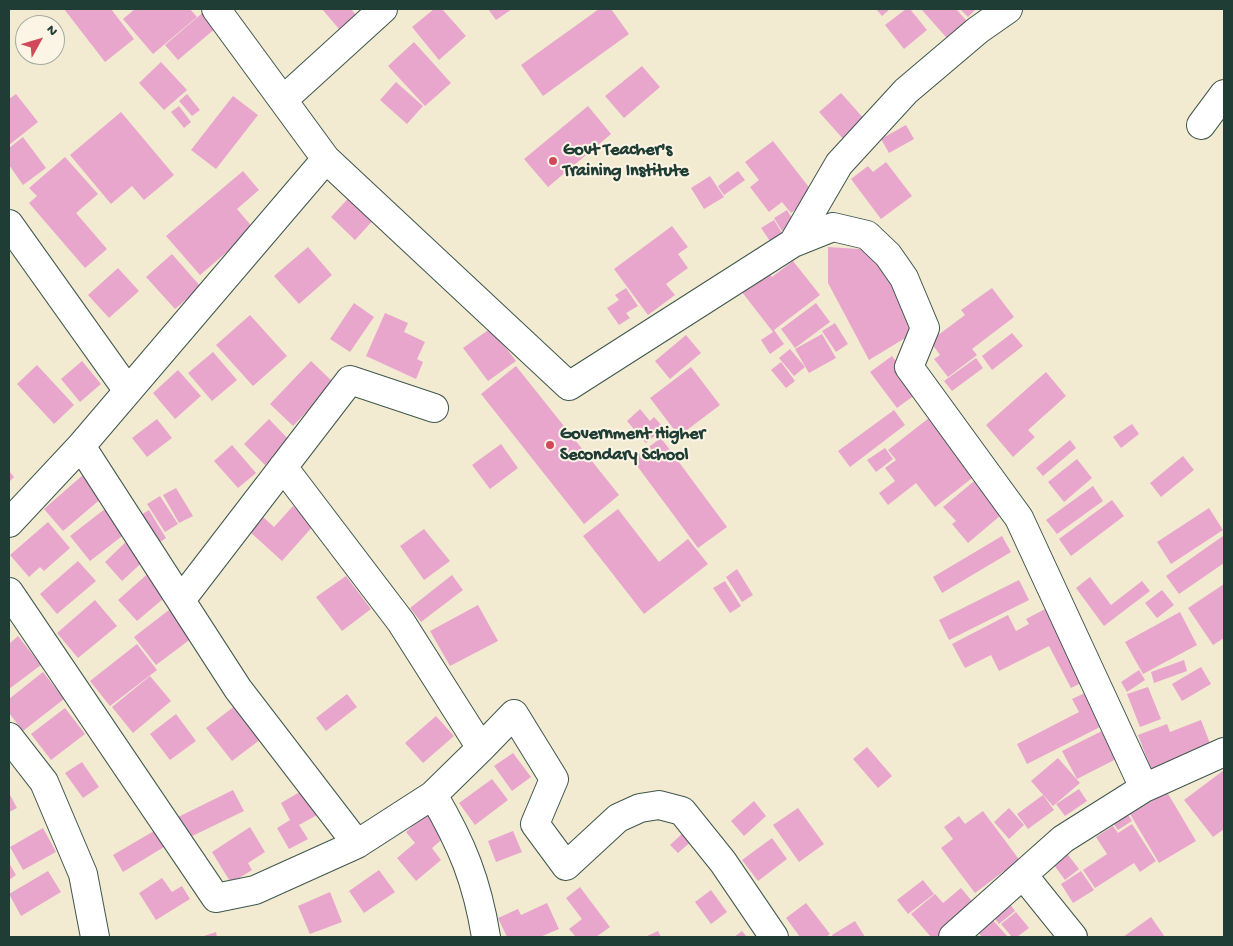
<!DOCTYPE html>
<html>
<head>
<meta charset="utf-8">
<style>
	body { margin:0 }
	#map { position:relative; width:1233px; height:946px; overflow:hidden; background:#f2ebd1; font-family:"Gochi Hand",sans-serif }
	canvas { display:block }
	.frame { position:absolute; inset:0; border:10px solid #1f3d34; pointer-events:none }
	.north { position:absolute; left:15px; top:15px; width:50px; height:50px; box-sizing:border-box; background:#fcf5e5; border:1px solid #a4ab9e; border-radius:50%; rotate:51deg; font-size:14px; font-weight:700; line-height:20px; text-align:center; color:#1f3d34 }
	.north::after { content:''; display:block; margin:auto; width:18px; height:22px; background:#d1495b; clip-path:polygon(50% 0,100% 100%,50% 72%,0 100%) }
</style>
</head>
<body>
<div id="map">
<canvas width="1233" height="946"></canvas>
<div class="frame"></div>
<div class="north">N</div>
</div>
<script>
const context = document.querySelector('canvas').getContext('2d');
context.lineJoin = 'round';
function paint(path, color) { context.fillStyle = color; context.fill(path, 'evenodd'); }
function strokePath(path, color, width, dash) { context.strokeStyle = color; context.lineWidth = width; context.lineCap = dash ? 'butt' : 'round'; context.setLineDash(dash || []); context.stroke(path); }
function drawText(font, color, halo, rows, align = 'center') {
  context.font = font + ' "Gochi Hand",sans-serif'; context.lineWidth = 4; context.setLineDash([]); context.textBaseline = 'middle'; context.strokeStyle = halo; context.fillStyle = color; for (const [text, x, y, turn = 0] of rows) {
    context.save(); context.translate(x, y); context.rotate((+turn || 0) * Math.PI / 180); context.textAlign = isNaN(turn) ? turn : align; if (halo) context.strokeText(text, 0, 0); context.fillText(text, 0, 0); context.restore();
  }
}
const building = new Path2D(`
	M64,9h47l23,30 -29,23z
	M135,9h55l7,8 -44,37 -30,-35z
	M207,9l16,13 -45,38 -13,-15z
	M322,9h29l5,6 -17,14z
	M434,9h8l24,27 -27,24 -27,-33z
	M488,9h24l-16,11z
	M599,9h12l18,25 -86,62 -22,-31z
	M876,9h14l-8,7z
	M906,9h4l17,21 -23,19 -19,-24z
	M921,9h35l17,19 -19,18z
	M960,9h16l-8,8z
	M414,42l37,41 -26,23 -37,-40z
	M161,62l26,28 -23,20 -25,-27z
	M642,66l18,21 -36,31 -19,-22z
	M396,82l27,24 -16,18 -27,-24z
	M841,93l25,28 -21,20 -26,-29z
	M16,94l22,28 -29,23v-46z
	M187,94l13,16 -8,6 -13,-15z
	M233,96l25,19 -42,54 -25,-19z
	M179,106l12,16 -7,6 -13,-16z
	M588,106l23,28 -63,53 -24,-28z
	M121,112l53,63 -30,25 -12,-14 -21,18 -41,-49z
	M906,125l8,14 -25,14 -8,-14z
	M23,137l23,31 -23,17 -14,-20v-17z
	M773,141l42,54 -24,18 -9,-11 -13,10 -19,-25 9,-7 -14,-18z
	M65,157l33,37 -22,19 31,36 -22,19 -56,-65 8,-7 -8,-8z
	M886,162l26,34 -31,23 -30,-40 17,-13 5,6z
	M243,171l16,19 -22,19 17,20 -54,46 -34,-39z
	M738,171l7,9 -21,15 -6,-9z
	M710,176l14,21 -20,12 -13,-21z
	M353,193l24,23 -22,24 -24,-23z
	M787,210l8,13 -13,8 -8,-13z
	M774,220l8,13 -12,8 -9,-13z
	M672,226l16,21 -10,7 10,14 -22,16 9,11 -27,20 -34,-46z
	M308,247l24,28 -33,29 -25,-28z
	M828,247l46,3 46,79 -51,31 -41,-77z
	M172,254l29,33 -26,22 -29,-32z
	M793,261l27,34 -46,35 10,14 -14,10 -9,-14 12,-8 -35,-45 26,-20 8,10z
	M118,268l21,23 -30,27 -21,-23z
	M626,288l12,18 -12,7 4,5 -11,7 -12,-17 12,-8 -4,-5z
	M992,288l22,29 -42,32 5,6 -29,22 -14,-18 6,-4 -10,-14 35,-26 -4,-5z
	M354,303l20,14 -24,35 -20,-13z
	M816,303l14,19 -35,26 -14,-19z
	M385,313l23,10 -4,9 21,10 -8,17 6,3 -7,17 -50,-23z
	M250,315l37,41 -34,30 -37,-41z
	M835,323l13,21 -12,8 -14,-21z
	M491,328l25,33 -28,20 -25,-33z
	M1012,333l11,13 -31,24 -10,-14z
	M822,334l14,24 -27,15 -14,-24z
	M686,335l15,18 -31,26 -15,-18z
	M790,349l15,18 -11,9 -15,-18z
	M213,352l24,28 -25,21 -24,-28z
	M892,356l27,36 -22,16 -27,-36z
	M976,358l7,10 -31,23 -8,-10z
	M82,361l19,23 -21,18 -19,-23z
	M311,361l23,22 -41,43 -23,-22z
	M781,362l14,19 -9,7 -15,-18z
	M37,365l37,40 -20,19 -37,-40z
	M516,366l103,129 -35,29 -103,-130z
	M691,367l29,38 -41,31 -29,-38z
	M178,370l23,26 -26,23 -22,-26z
	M1046,372l20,24 -38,34 7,7 -22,20 -27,-32z
	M640,409l10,12 4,-4 10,11 -18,15 -19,-22z
	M894,410l11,15 -55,42 -12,-16z
	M934,414l46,58 -45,35 -19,-24 -28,22 -9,-12 16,-12 -10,-13 11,-8 -8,-10z
	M157,419l15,19 -25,19 -15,-19z
	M269,419l21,22 -25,24 -21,-21z
	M1132,424l7,10 -18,14 -8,-11z
	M661,438l66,89 -29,21 -66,-89z
	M1070,440l6,8 -33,28 -7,-8z
	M501,444l17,24 -28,21 -18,-24z
	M232,445l24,28 -18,15 -24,-27z
	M885,448l8,11 -17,13 -9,-12z
	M1183,456l11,14 -33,27 -11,-14z
	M1077,459l15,19 -28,24 -16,-20z
	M9,471l5,6 -5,5z
	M84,474l19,23 -40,34 -19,-22z
	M979,477l28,33 -39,33 -16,-19 4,-3 -13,-14z
	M1093,486l10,15 -46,33 -11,-14z
	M176,488l17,28 -14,7 -16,-28z
	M160,496l18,28 -13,8 -18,-28z
	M1112,500l12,16 -53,40 -12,-17z
	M110,505l20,25 -40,31 -20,-25z
	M293,506l21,19 -32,36 -33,-30 14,-14 11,10z
	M1209,508l14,22 -52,34 -14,-22z
	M618,509l41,53 29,-23 20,25 -64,50 -61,-78z
	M149,510l17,28 -9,6 -18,-28z
	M48,522l22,26 -26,23 -4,-4 -11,10 -19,-22z
	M424,529l26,32 -26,19 -24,-34z
	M1002,536l9,16 -69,41 -9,-16z
	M1223,536l1,27 -45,31 -13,-18z
	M131,537l18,19 -27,25 -17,-19z
	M78,561l18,20 -39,33 -17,-20z
	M737,569l16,26 -11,7 -16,-25z
	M151,571l19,22 -33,28 -19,-21z
	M452,575l11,15 -42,32 -11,-14z
	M346,576l25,33 -29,22 -26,-34z
	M1090,577l21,28 31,-24 8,10 -46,35 -28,-38z
	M1019,580l10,20 -80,40 -10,-20z
	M725,581l16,25 -11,7 -17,-25z
	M1224,584v54l-11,7 -25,-37z
	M1162,590l12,15 -17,13 -12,-15z
	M95,600l22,26 -39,32 -21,-25z
	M478,605l20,36 -48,25 -20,-35z
	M174,606l22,29 -40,30 -22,-28z
	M1051,606l38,73 -18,9 -22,-42 -50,25 -8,-16 -26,13 -13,-24 56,-29 8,16 13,-7 -3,-5z
	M1180,612l17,33 -54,29 -18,-32z
	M18,636l23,29 -32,24v-45z
	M137,644l20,26 -47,36 -20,-25z
	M1184,660l3,11 -33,12 -3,-11z
	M1201,667l10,17 -29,17 -10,-17z
	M1139,670l6,10 -18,12 -6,-10z
	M43,672l21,27 -41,32 -14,-18v-14z
	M150,676l21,25 -38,32 -21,-26z
	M1148,687l13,32 -21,8 -13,-33z
	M1087,692l17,33 -77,39 -10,-20 62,-32 -7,-13z
	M347,694l10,13 -31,24 -10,-13z
	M240,702l25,34 -33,25 -26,-33z
	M65,708l20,26 -34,26 -20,-26z
	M176,714l20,27 -26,19 -20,-26z
	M436,716l18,20 -31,27 -18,-20z
	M1201,720l10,26 -60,23 -13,-34 29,-11 3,8z
	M1110,727l14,28 -47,24 -15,-28z
	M867,747l25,29 -14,12 -25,-29z
	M513,753l18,24 -19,14 -18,-25z
	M1058,758l22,25 -27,23 -22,-25z
	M82,762l17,25 -16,11 -18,-25z
	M1224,770v59l-11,8 -29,-37z
	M492,779l16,21 -33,25 -16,-22z
	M1079,789l8,12 -22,15 -9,-12z
	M233,790l11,21 -60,29 -10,-21z
	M303,790l14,25 -18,10 9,14 -19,10 -12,-21 13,-8 -9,-17z
	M1167,792l29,49 -37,22 -29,-49z
	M9,793l8,15 -8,4z
	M1043,795l11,15 -26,19 -11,-15z
	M754,801l12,15 -22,20 -13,-15z
	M798,808l26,36 -25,18 -26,-37z
	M1009,808l15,17 -15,14 -15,-17z
	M983,811l38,51 -15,11 -2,-2 -29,22 -34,-45 12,-9 -9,-12 15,-11 6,8z
	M427,813l19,23 -14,12 9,12 -25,21 -19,-23 18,-15 -9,-11z
	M1127,813l5,8 -14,9 -5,-7z
	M1132,824l24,37 -16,11 -6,-9 -39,25 -12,-18 24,-16 -11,-17 17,-11 5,7z
	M250,827l15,25 -17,11 4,7 -21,13 -19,-31z
	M43,828l13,24 -33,18 -13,-23z
	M154,831l10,16 -41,25 -10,-17z
	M513,831l9,21 -26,10 -8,-21z
	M685,831l8,9 -15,13 -8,-8z
	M772,838l15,21 -29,22 -16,-21z
	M1065,851l14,18 -14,11 -14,-19z
	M9,863l7,12 -7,5z
	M379,870l16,22 -31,21 -15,-22z
	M48,871l13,21 -40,24 -12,-22z
	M1081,871l13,19 -21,13 -12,-19z
	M162,878l10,14 10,-6 8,13 -34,21 -17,-27z
	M923,880l11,14 -26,20 -11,-14z
	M580,887l30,40 -14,10h-20l-7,-8 13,-10 -16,-21z
	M961,888l15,18 -36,31h-9l-20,-23 24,-20 8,9z
	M711,890l16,22 -16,12 -16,-22z
	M330,892l12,30 -32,12 -12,-28z
	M547,903l12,26 -19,8h-33l-9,-19 20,-9 3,6z
	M806,903l24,31 -4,3h-26l-14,-19z
	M1009,903l6,8 -16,13 -6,-8z
	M1016,912l13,16 -12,9h-5l-11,-13z
	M990,917l18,20h-26l-7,-8z
	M1151,917l14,20h-42z
	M855,921l10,16h-32l-1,-2z
	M658,931l3,6h-16z
	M742,931l5,6h-13z
	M216,932l1,5h-16z`);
const minor = new Path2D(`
	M216,9l110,150 243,227 224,-143 40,-16 34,8 21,20 16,23 21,50 -16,39 110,151 125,270
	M283,100l100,-91
	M1201,125l23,-31
	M9,224l119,167
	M793,243l46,-79 67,-73 72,-61 30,-21
	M81,446l157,243 119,155 76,-49c29,49 44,86 53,142
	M283,467l118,155 80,126 -48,47
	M9,523l72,-77 245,-287
	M9,592l207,306 39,-8 102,-46
	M181,600l169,-220 84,28
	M9,737l35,45 39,92 12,63
	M481,748l33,-34 40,65 -19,45 31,42 52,-48 22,-10 19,-3 23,6 41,51 51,75
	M1023,875l50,62
	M953,937l110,-98 81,-51 80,-36`);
const markers = [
	[553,161,5,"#d1495b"],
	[550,445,5,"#d1495b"]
];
const poiNames = [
	["Govt Teacher's",563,151],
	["Training Institute",563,172],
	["Government Higher",560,435],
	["Secondary School",560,456]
];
paint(building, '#e8a6cd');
strokePath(minor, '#3f574c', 30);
strokePath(minor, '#fff', 28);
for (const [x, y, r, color] of markers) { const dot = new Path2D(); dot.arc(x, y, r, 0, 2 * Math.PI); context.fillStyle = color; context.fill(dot); strokePath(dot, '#fcf5e5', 2); }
drawText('bold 18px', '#1f3d34', '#fcf5e5', poiNames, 'left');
</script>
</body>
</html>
